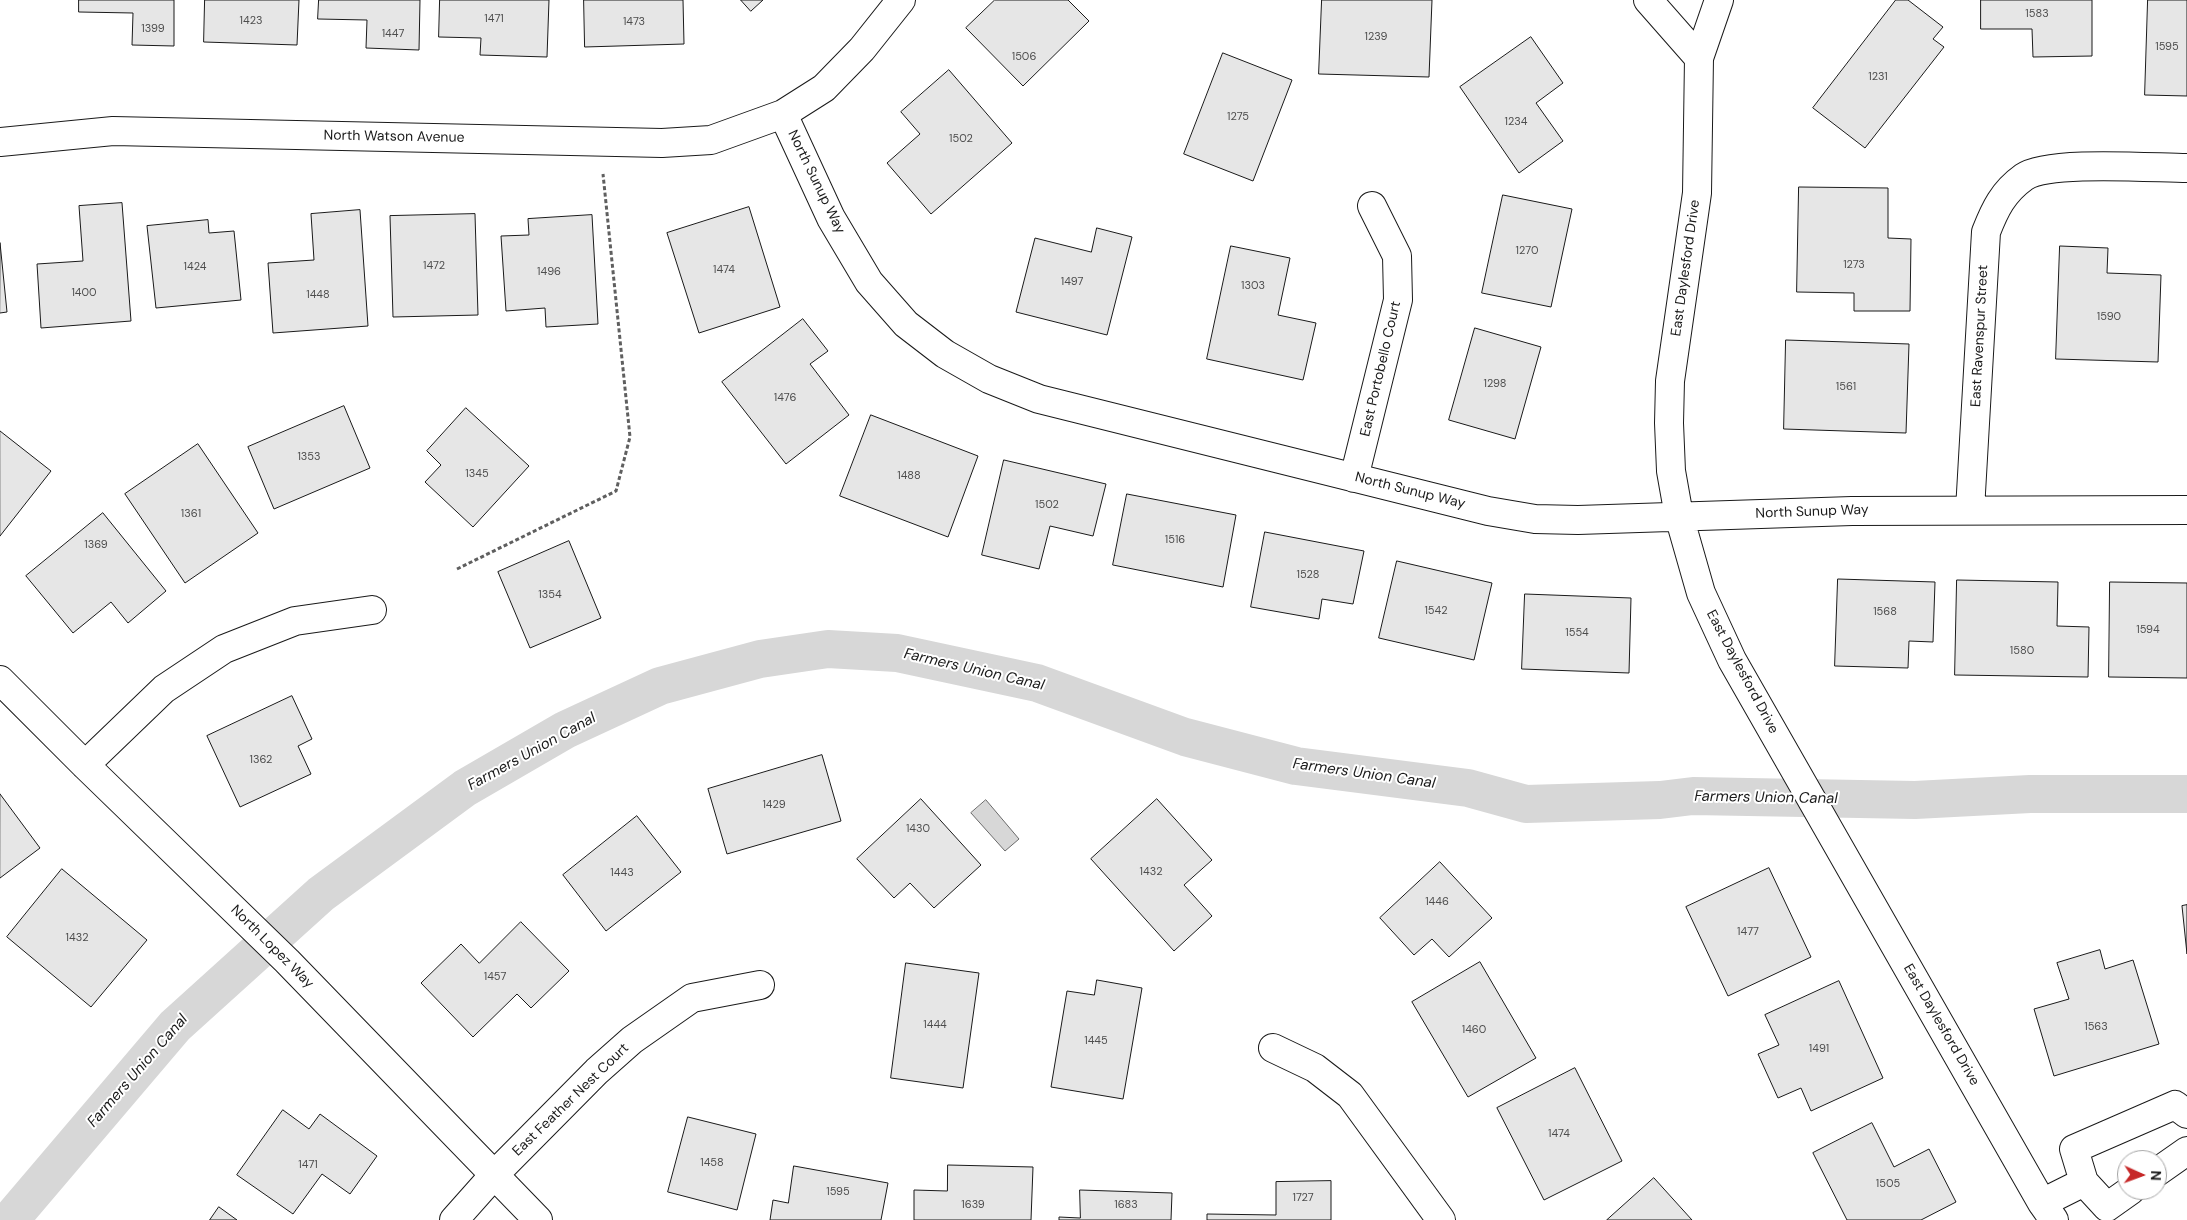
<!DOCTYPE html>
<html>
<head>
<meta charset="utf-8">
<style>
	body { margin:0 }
	#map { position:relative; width:2187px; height:1220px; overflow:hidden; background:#fff; font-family:"DM Sans",sans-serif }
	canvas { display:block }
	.north { position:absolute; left:2117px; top:1150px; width:50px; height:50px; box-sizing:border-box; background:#fff; border:1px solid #a3a3a3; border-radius:50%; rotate:92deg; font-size:14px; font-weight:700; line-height:20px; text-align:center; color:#1a1a1a }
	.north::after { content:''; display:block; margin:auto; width:18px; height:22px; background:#c62828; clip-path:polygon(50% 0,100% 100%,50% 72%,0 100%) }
</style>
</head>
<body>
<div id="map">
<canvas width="2187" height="1220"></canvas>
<div class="north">N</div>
</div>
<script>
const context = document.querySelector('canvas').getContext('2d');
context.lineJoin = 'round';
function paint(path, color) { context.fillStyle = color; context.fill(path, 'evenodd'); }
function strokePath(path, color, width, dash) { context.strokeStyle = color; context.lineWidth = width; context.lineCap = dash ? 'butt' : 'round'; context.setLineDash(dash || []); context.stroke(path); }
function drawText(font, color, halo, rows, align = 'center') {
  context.font = font + ' "DM Sans",sans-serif'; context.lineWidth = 4; context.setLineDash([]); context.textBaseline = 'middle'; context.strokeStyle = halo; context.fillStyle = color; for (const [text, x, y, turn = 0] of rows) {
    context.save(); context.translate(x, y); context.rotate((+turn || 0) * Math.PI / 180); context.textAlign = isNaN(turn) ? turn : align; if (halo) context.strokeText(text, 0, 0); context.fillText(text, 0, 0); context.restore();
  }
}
const water = new Path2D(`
	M986,800l33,39 -14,12 -34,-38z`);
const canal = new Path2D(`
	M10,1220l165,-194 146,-132 144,-106 100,-58 95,-44 100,-27 68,-10 69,4 140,30 148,54 111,29 172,22 58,16 134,-4 33,-4 222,4 115,-6h157`);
const building = new Path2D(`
	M79,0h95v46l-42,-1 1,-32 -54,-1z
	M205,0h94l-2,45 -93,-3z
	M319,0h101l-1,50 -53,-2 1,-28 -49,-1z
	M440,0h109l-2,57 -67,-2 1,-17 -42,-1z
	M584,0h99l1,44 -99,3z
	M741,0h22l-12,11z
	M995,0h73l21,21 -66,65 -57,-58z
	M1322,0h110l-3,77 -110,-3z
	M1896,0h12l35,27 -10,12 11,8 -79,101 -52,-40z
	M1981,0h111v56l-59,1 -1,-28h-51z
	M2148,0h39v96l-42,-1z
	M1531,37l32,46 -27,20 27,38 -44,32 -59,-86z
	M1223,53l69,27 -39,101 -69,-27z
	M949,70l63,73 -81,71 -44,-51 33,-29 -19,-22z
	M1799,187l89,1v50l23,1 -1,72h-56v-18l-57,-1z
	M1503,195l69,14 -21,98 -69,-14z
	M122,203l9,118 -90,7 -4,-64 46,-3 -4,-55z
	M749,207l31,100 -81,26 -32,-100z
	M360,210l8,116 -95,7 -5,-70 46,-3 -3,-46z
	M475,214l3,101 -85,2 -3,-101z
	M592,215l6,109 -52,3 -1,-19 -39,3 -5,-75 28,-1 -1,-16z
	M208,220l1,13 25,-2 7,69 -85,8 -9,-82z
	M1097,228l35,9 -25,98 -91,-23 19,-74 56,14z
	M0,243l7,69 -7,1z
	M1231,246l59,12 -12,57 38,8 -13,57 -96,-21z
	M2060,246l48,2 -1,25 54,2 -3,87 -102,-3z
	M803,319l25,32 -18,13 39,51 -63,49 -64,-82z
	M1475,328l66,19 -26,92 -66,-19z
	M1786,340l123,4 -3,89 -122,-4z
	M344,406l26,62 -96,41 -26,-62z
	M466,408l63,58 -56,61 -48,-45 16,-17 -14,-14z
	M871,415l107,41 -30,81 -108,-41z
	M0,431l51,40 -51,65z
	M198,444l60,89 -73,50 -60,-89z
	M1004,460l102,24 -13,52 -43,-10 -11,43 -57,-14z
	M1127,494l109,21 -13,72 -110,-22z
	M103,513l63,78 -38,32 -17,-21 -38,31 -47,-57z
	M1265,532l99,19 -11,53 -31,-5 -3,20 -68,-12z
	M569,541l32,77 -71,30 -32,-76z
	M1397,561l95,22 -18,77 -95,-22z
	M1838,579l97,3 -2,60 -24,-1 -1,27 -73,-2z
	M1957,580l101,2 -1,44 32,1 -1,50 -133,-2z
	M2110,582l77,1v95l-78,-1z
	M1525,594l106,4 -2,75 -107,-4z
	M292,696l20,43 -14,7 13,28 -71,33 -33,-71z
	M822,755l19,66 -114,33 -19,-65z
	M0,794l40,54 -40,30z
	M921,799l60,66 -47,43 -24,-25 -16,15 -37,-39z
	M1157,799l55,61 -28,25 28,31 -38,35 -83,-92z
	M637,816l44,56 -75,59 -43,-56z
	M1440,862l52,56 -43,39 -17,-18 -18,16 -34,-37z
	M1769,868l42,89 -83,39 -42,-89z
	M62,869l85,71 -56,67 -84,-70z
	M2187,905v49l-5,-48z
	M521,922l48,49 -38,37 -14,-14 -44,43 -52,-54 40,-39 18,19z
	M2100,950l5,19 28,-9 26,84 -105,32 -20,-67 35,-10 -12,-36z
	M1480,962l56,96 -68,39 -56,-95z
	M906,963l73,10 -16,115 -72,-10z
	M1097,980l45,8 -19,111 -72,-12 16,-96 27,4z
	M1839,981l44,97 -72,33 -10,-23 -23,10 -20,-44 21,-9 -14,-30z
	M1575,1068l47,93 -78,39 -47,-92z
	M283,1110l26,19 11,-15 57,42 -27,38 -28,-20 -29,40 -56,-39z
	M688,1117l68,17 -19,76 -69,-18z
	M1872,1123l22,44 35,-18 27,53 -35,18h-74l-34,-67z
	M948,1165l85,2 -2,53h-117v-30l33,1z
	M794,1166l94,17 -7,37h-111l3,-20 15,3z
	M1654,1178l38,42h-85z
	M1331,1181v39h-124v-6l69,1v-33z
	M1080,1190l92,3 -1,27h-112v-3l21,1z
	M219,1207l18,13h-27z`);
const path = new Path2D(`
	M457,569l159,-78 14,-54 -27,-263`);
const minor = new Path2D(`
	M1648,0l51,58
	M1719,0l-20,58 -2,135 -27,188 -1,42 2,48 8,45 22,77 31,67 310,543 12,17
	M783,114l48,104 38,64 37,42 39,30 44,25 50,20 449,112 47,8 43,1 274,-9 335,-1
	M0,142l113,-11 549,12 49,-3 72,-26 41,-26 38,-39 39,-49
	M1354,478l44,-178 -1,-44 -25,-50
	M1970,510l16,-278c9,-23 17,-40 38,-55 24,-17 130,-9 163,-9
	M0,680l85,85 202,196 251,259
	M85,765l79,-76 60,-40 71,-28 77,-11
	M1273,1048l42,20 35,27 91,125
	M2157,1172l30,-21
	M2131,1190l-24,17 -23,-25 -10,-33 101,-44 12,9
	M2042,1203l42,-21
	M454,1220l40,-45 103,-104 35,-31 60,-42 68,-13`);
const numberNames = [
	["1583",2037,14],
	["1471",494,19],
	["1423",251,21],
	["1473",634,22],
	["1399",153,29],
	["1447",393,34],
	["1239",1376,37],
	["1595",2167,47],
	["1506",1024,57],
	["1231",1878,77],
	["1275",1238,117],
	["1234",1516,122],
	["1502",961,139],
	["1270",1527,251],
	["1273",1854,265],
	["1472",434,266],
	["1424",195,267],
	["1474",724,270],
	["1496",549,272],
	["1497",1072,282],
	["1303",1253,286],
	["1400",84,293],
	["1448",318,295],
	["1590",2109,317],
	["1298",1495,384],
	["1561",1846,387],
	["1476",785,398],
	["1353",309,457],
	["1345",477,474],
	["1488",909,476],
	["1502",1047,505],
	["1361",191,514],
	["1516",1175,540],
	["1369",96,545],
	["1528",1308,575],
	["1354",550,595],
	["1542",1436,611],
	["1568",1885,612],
	["1594",2148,630],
	["1554",1577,633],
	["1580",2022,651],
	["1362",261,760],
	["1429",774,805],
	["1430",918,829],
	["1432",1151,872],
	["1443",622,873],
	["1446",1437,902],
	["1477",1748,932],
	["1432",77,938],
	["1457",495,977],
	["1444",935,1025],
	["1563",2096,1027],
	["1460",1474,1030],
	["1445",1096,1041],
	["1491",1819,1049],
	["1474",1559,1134],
	["1458",712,1163],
	["1471",308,1165],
	["1505",1888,1184],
	["1595",838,1192],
	["1727",1303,1198],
	["1639",973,1205],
	["1683",1126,1205]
];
const streetNames = [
	["North Watson Avenue",394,137,1],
	["North Sunup Way",816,182,64],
	["East Daylesford Drive",1686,268,-82],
	["East Ravenspur Street",1980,336,-87],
	["East Portobello Court",1381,369,-77],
	["North Sunup Way",1410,491,14],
	["North Sunup Way",1812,512,-2],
	["East Daylesford Drive",1742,672,62],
	["North Lopez Way",272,947,45],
	["East Daylesford Drive",1941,1025,60],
	["East Feather Nest Court",571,1100,-44]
];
const waterNames = [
	["Farmers Union Canal",974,670,13],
	["Farmers Union Canal",532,752,-29],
	["Farmers Union Canal",1364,774,8],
	["Farmers Union Canal",1766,798,1],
	["Farmers Union Canal",138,1071,-49]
];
paint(water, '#d7d7d7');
strokePath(water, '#6a6a6a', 1);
strokePath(canal, '#d7d7d7', 38);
paint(building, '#e6e6e6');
strokePath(building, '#1a1a1a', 1);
strokePath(minor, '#1a1a1a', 30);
strokePath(path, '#5f5f5f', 3, [4, 2.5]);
strokePath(minor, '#fff', 28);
drawText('11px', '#4d4d4d', null, numberNames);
drawText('14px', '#1a1a1a', '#fff', streetNames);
drawText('italic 15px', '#1a1a1a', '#fff', waterNames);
</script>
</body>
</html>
